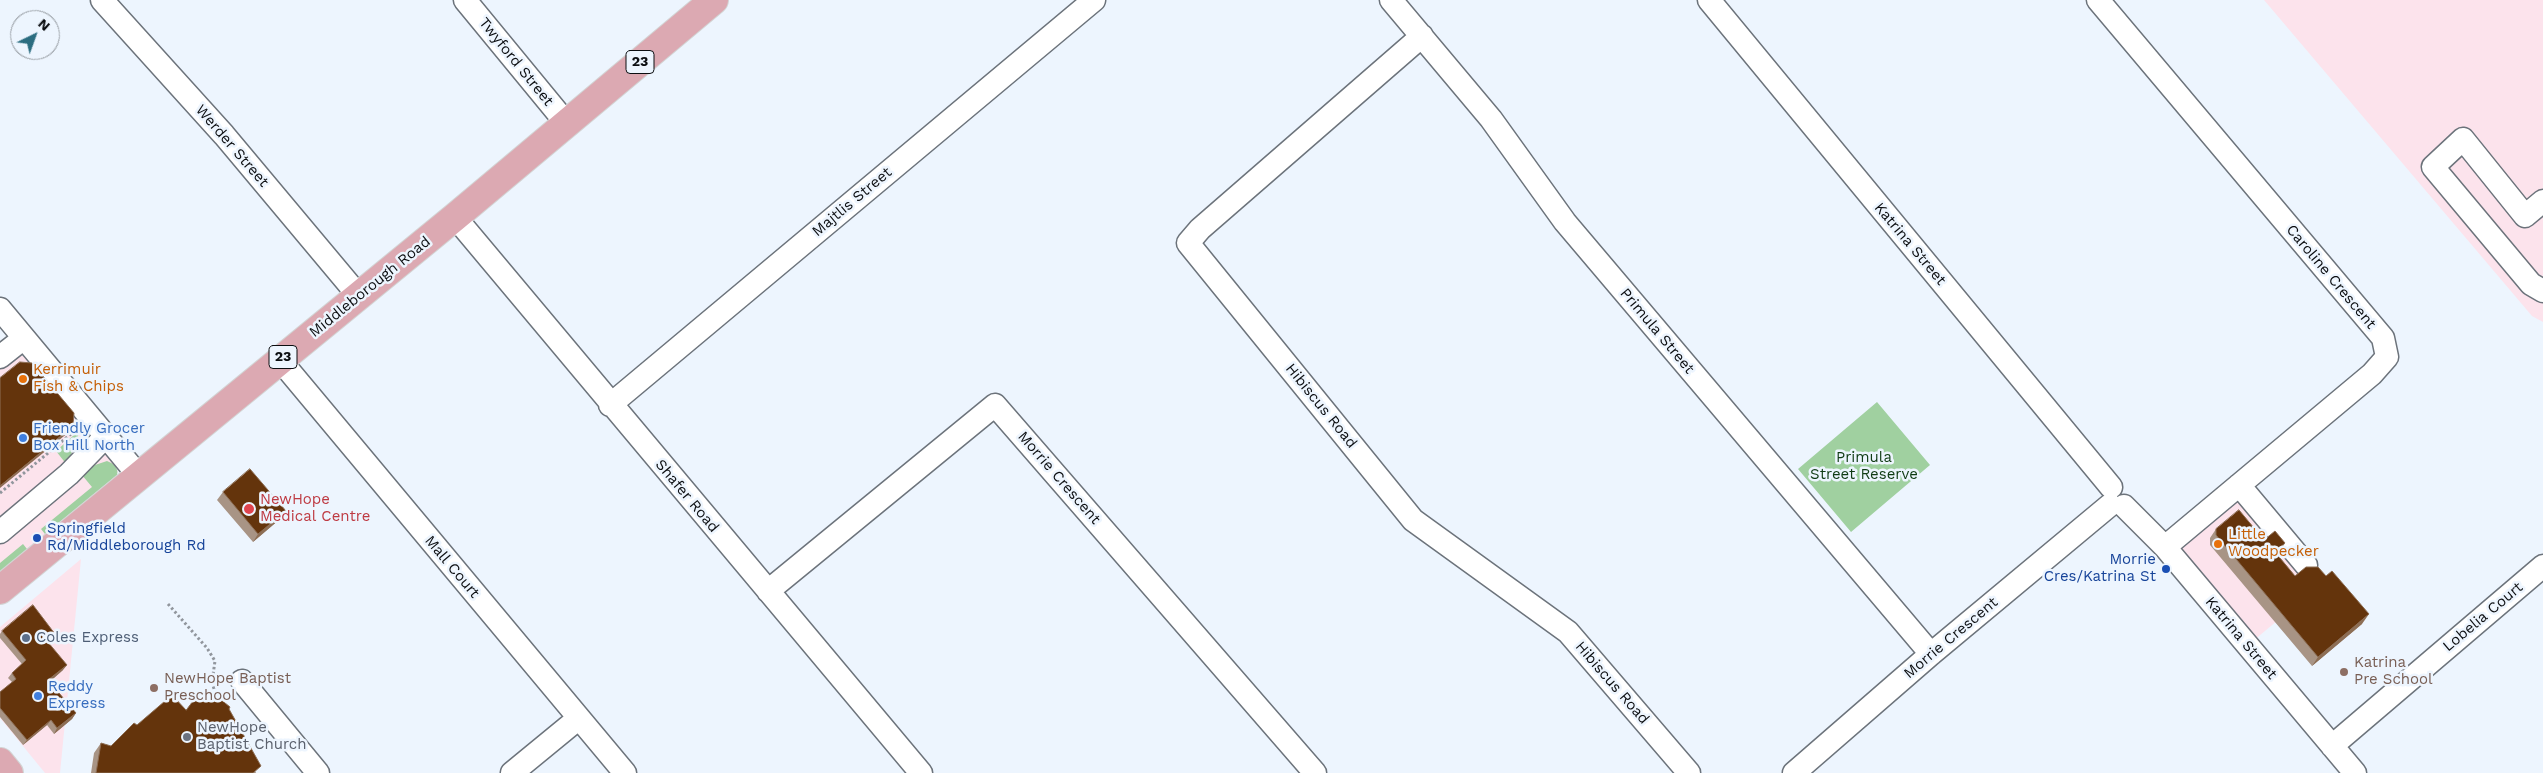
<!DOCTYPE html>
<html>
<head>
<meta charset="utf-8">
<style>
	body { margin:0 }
	#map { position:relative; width:2543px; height:773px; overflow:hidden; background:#edf5fe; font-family:"Work Sans",sans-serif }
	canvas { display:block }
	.north { position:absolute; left:10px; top:10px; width:50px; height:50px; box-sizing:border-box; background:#edf5fe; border:1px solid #93999f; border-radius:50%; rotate:42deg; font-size:14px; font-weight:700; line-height:20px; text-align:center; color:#0c0e11 }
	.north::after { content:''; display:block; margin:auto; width:18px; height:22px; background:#2b6d80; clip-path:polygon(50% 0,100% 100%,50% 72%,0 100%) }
</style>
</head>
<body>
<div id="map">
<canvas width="2543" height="773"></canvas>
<div class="north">N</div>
</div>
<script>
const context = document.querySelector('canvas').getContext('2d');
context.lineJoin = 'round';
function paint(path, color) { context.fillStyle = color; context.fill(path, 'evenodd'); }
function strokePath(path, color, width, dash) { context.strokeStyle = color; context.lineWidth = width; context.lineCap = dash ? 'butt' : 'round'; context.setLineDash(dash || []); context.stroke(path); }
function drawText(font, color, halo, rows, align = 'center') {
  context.font = font + ' "Work Sans",sans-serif'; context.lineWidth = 5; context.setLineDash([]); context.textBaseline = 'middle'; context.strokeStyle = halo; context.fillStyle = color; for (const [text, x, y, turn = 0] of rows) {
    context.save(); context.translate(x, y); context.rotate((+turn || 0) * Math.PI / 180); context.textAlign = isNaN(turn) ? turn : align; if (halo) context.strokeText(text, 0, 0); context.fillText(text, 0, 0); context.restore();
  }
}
const commercial = new Path2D(`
	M2264,0h279v322l-11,-6z
	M18,355l8,2 87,106 5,9 -8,10 -110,90v-207z
	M2250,489l76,91 -73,61 -77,-93z
	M81,559l-21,214h-15l-45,-55v-91z`);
const green = new Path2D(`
	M1877,402l53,63 -79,67 -53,-63z
	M78,419l3,9 -14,37 -11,-14 18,-16z
	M107,461c6,2 12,7 10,14l-72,59 -4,-5 51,-42 -10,-12 13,-10z
	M23,544l4,5 -27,23v-9z`);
const path = new Path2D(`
	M0,493l72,-60
	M168,604l39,44 8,13 -3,21 5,17 10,-7`);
const minor = new Path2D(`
	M102,0l122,135 134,160
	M465,0l102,124
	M1391,0l100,119 74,103 366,432
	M1709,0l402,487
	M2098,0l285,338 4,19 -15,17 -207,173
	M1422,36l-222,193 -12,14 225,277 155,112 121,141
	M2543,201l-18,15 -62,-77 -30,28 98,117 12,7
	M455,217l466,556
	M0,309l139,167
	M0,357l24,-19
	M280,360l345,413
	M610,405l484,-405
	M2239,485l67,80
	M2124,506l41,41 190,226
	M0,532l69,-58 37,-38
	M768,591l227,-186 320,368
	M242,681l76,92
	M2332,746l211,-180
	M512,773l67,-55
	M1794,773l137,-119 179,-149`);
const major = new Path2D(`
	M0,590l455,-373 259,-217
	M0,762l9,11`);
const wall = new Path2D(`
	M223,492l63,19 -6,8 -27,23 -36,-42z
	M2216,529l48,11 21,3 -8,11 18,22 67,48 -50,42 -102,-121v-7z
	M2,631l53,3 -4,5 -3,3 15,28 -14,12 27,31 -4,6 -18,15 -7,-9 -24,20 -23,-28v-25l12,-10 -4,-4 4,-5 10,-9 -22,-26v-4z
	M212,700l17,9 27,64h-165l3,-20 7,-10 10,3 26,-21 49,-15z`);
const shadedWall = new Path2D(`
	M73,426l-4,6 -69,56v-2z
	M286,511l-6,8 -27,23 5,-8z
	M2285,543l-6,10 -11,8 7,-9z
	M2369,614l-7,10 -50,42 6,-9z
	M67,665l-4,5 -18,16 3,-6z
	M76,713l-4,6 -18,15 3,-6z
	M51,720l-4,5 -24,20 4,-5z`);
const building = new Path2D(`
	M20,362l12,1 42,50 -1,13 -73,60v-108z
	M250,469l36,42 -28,23 -35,-42z
	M2239,510l25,30 11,-9 10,12 -10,9 20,24 11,-9h12l8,9 6,-5 37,43 -51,43 -102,-122v-6z
	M33,605l22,29 -8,7 20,24 -19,15 28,33 -19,15 -6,-8 -24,20 -27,-32v-16l16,-13 -4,-6 14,-13 -24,-29z
	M200,692l12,8 7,-2 11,9 -1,2 32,57 -8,7h-157l5,-30 10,3 23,-23 3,2 35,-30 14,15z`);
const markers = [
	[23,379,5,"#e8710a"],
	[23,438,5,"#3f7fe0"],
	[249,509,6,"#e0444e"],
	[37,538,5,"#1a4fb4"],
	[2218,544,5,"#e8710a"],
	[2166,569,5,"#1a4fb4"],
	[26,638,5,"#5c6f8a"],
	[2344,672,5,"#8d6e63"],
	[154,688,5,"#8d6e63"],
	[38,696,5,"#3f7fe0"],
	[187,737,5,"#6b7280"]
];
const shields = [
	[640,62,28],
	[283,357,28]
];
const shieldNames = [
	["23",640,62],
	["23",283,357]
];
const streetNames = [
	["Twyford Street",516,62,51],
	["Werder Street",232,146,49],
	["Majtlis Street",852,202,-40],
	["Katrina Street",1910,244,50],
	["Caroline Crescent",2331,277,50],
	["Middleborough Road",370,287,-39],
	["Primula Street",1657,331,50],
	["Hibiscus Road",1321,406,51],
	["Morrie Crescent",1059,478,49],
	["Shafer Road",687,496,50],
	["Mall Court",452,567,50],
	["Lobelia Court",2483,617,-40],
	["Morrie Crescent",1951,638,-40],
	["Katrina Street",2241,638,50],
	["Hibiscus Road",1612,683,49]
];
const foodNames = [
	["Kerrimuir",33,370],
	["Fish & Chips",33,387],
	["Little",2228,535],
	["Woodpecker",2228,552]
];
const shopNames = [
	["Friendly Grocer",33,429],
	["Box Hill North",33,446],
	["Reddy",48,687],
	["Express",48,704]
];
const parkNames = [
	["Primula",1864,458],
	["Street Reserve",1864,475]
];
const healthNames = [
	["NewHope",260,500],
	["Medical Centre",260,517]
];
const transitNames = [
	["Springfield",47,529],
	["Rd/Middleborough Rd",47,546],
	["Morrie",2156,560,"right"],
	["Cres/Katrina St",2156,577,"right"]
];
const serviceNames = [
	["Coles Express",36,638]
];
const educationNames = [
	["Katrina",2354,663],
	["Pre School",2354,680],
	["NewHope Baptist",164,679],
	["Preschool",164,696]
];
const worshipNames = [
	["NewHope",197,728],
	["Baptist Church",197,745]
];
paint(commercial, '#fce3ec');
paint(green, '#a0d0a0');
strokePath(minor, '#6c737b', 25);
strokePath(major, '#d3d4d4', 30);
strokePath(path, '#91969d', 3, [2.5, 2.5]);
strokePath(minor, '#fff', 22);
strokePath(major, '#dca9b2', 28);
paint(wall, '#a89485');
paint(shadedWall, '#8d6e55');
paint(building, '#64340c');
strokePath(building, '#8d6e55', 1);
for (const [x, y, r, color] of markers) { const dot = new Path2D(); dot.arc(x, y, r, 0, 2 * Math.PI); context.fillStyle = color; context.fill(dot); strokePath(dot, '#edf5fe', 2); }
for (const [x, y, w] of shields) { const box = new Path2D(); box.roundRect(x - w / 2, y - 11.5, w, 23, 4); context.fillStyle = '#edf5fe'; context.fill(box); strokePath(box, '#0c0e11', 1); }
drawText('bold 14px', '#0c0e11', null, shieldNames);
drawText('15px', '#0c0e11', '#edf5fe', streetNames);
drawText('15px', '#c56008', '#edf5fe', foodNames, 'left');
drawText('15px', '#366cbe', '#edf5fe', shopNames, 'left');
drawText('15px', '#0f3b13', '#edf5fe', parkNames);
drawText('15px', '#be3a42', '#edf5fe', healthNames, 'left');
drawText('15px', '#164399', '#edf5fe', transitNames, 'left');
drawText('15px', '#4e5e75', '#edf5fe', serviceNames, 'left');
drawText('15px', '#785e54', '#edf5fe', educationNames, 'left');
drawText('15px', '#5b616d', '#edf5fe', worshipNames, 'left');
</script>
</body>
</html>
